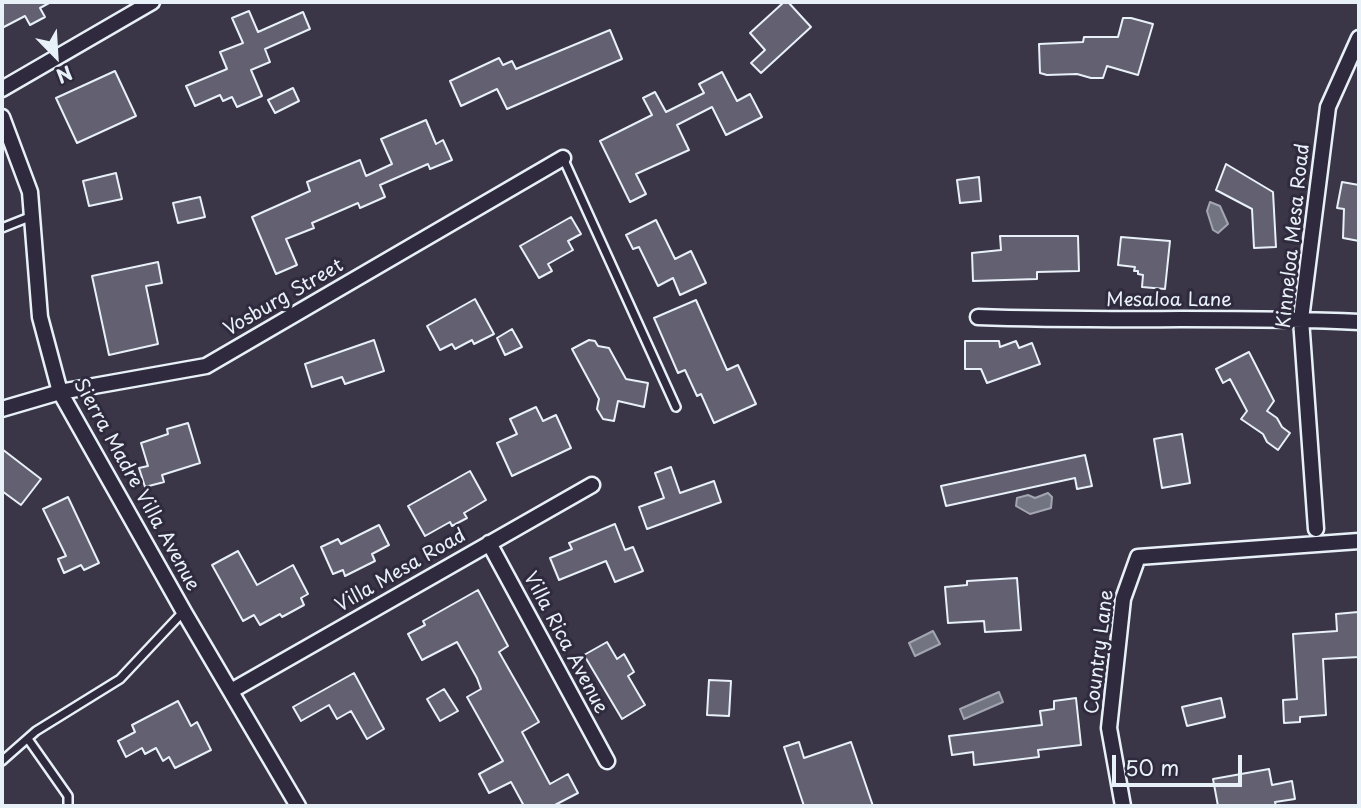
<!DOCTYPE html>
<html>
<head>
<meta charset="utf-8">
<style>
	body { margin:0 }
	#map { position:relative; width:1361px; height:808px; overflow:hidden; background:#3a3648; font-family:"Playpen Sans",sans-serif }
	canvas { display:block }
	.frame { position:absolute; inset:0; border:4px solid #e8f1f8; pointer-events:none }
	.north { position:absolute; left:21px; top:21px; width:70px; height:70px; -webkit-text-stroke:5px #2f2a3d; paint-order:stroke; rotate:156deg; font-size:19px; font-weight:700; line-height:28px; text-align:center; color:#e8f1f8 }
	.north::after { content:''; display:block; margin:auto; width:24px; height:32px; background:#e8f1f8; clip-path:polygon(50% 0,100% 100%,50% 72%,0 100%) }
	.scale { position:absolute; left:1112px; top:755px; width:130px; height:32px; box-sizing:border-box; border:4px solid #e8f1f8; border-top:0; padding-left:9px; font-size:21px; line-height:24px; white-space:nowrap; color:#e8f1f8; -webkit-text-stroke:5px #2f2a3d; paint-order:stroke }
</style>
</head>
<body>
<div id="map">
<canvas width="1361" height="808"></canvas>
<div class="frame"></div>
<div class="north">N</div>
<div class="scale">50 m</div>
</div>
<script>
const context = document.querySelector('canvas').getContext('2d');
context.lineJoin = 'round';
function paint(path, color) { context.fillStyle = color; context.fill(path, 'evenodd'); }
function strokePath(path, color, width, dash) { context.strokeStyle = color; context.lineWidth = width; context.lineCap = dash ? 'butt' : 'round'; context.setLineDash(dash || []); context.stroke(path); }
function drawText(font, color, halo, rows, align = 'center') {
  context.font = font + ' "Playpen Sans",sans-serif'; context.lineWidth = 6; context.setLineDash([]); context.textBaseline = 'middle'; context.strokeStyle = halo; context.fillStyle = color; for (const [text, x, y, turn = 0] of rows) {
    context.save(); context.translate(x, y); context.rotate((+turn || 0) * Math.PI / 180); context.textAlign = isNaN(turn) ? turn : align; if (halo) context.strokeText(text, 0, 0); context.fillText(text, 0, 0); context.restore();
  }
}
const water = new Path2D(`
	M1210,202l10,4 8,18 -10,9 -5,-3 -6,-19z
	M1048,493l4,4 -1,11 -21,6 -14,-8 1,-8 11,-3 7,3z
	M933,631l7,13 -25,12 -6,-13z
	M999,692l4,10 -39,17 -4,-10z`);
const building = new Path2D(`
	M2,2h49l-11,6 5,9 -15,8 -5,-9 -23,12z
	M784,2h4l23,25 -50,46 -10,-10 14,-13 -15,-17z
	M249,11l9,21 45,-20 7,17 -45,20 5,13 -19,8 11,26 -25,11 -5,-10 -9,4 -3,-6 -25,11 -9,-20 41,-17 -7,-17 23,-9 -11,-25z
	M1123,18h8l22,6 -15,51 -31,-9 -4,12h-12l-14,-4 -30,1 -7,-2 -1,-29 44,-2 1,-5h34z
	M610,30l12,29 -115,50 -10,-20 -36,17 -11,-25 49,-23 4,7 9,-4 4,8z
	M115,71l21,45 -59,27 -21,-45z
	M722,72l15,29 13,-7 12,23 -36,18 -14,-28 -35,18 12,25 -53,24 10,20 -16,8 -30,-61 52,-26 -9,-17 12,-6 11,20 38,-19 -5,-9z
	M293,88l6,13 -24,12 -7,-13z
	M426,120l10,24 7,-4 9,20 -22,9 -2,-5 -48,21 5,12 -25,11 -2,-5 -46,20 2,5 -28,11 11,26 -21,9 -24,-57 58,-26 -3,-9 53,-22 6,16 26,-12 -11,-25z
	M1226,164l47,28 3,55 -22,1 -2,-39 -36,-19z
	M116,173l6,26 -33,7 -6,-25z
	M979,177l2,24 -21,2 -3,-23z
	M1342,182l17,3v56l-16,-3 1,-29 -7,-1z
	M200,197l5,20 -27,6 -5,-20z
	M571,217l10,17 -13,7 5,9 -25,14 4,7 -13,7 -19,-32z
	M656,220l19,39 16,-8 15,32 -26,12 -7,-17 -15,8 -19,-39 -6,2 -7,-14z
	M1000,236h78l1,35 -42,1v7l-64,2 -1,-28 29,-3z
	M1121,237l49,4 -5,48 -23,-2 1,-12 -5,-1v-3h-4l1,-4 -17,-2z
	M158,262l4,21 -16,3 12,58 -49,11 -17,-79z
	M475,299l19,35 -20,10 -2,-4 -17,9 -3,-5 -12,6 -13,-24z
	M696,300l31,70 11,-5 18,39 -42,19 -13,-29 -4,2 -12,-26 -7,3 -24,-55z
	M512,329l10,18 -17,8 -8,-17z
	M374,340l10,31 -39,13 -3,-7 -30,10 -7,-23z
	M589,340l6,1 3,5 11,2 17,31 22,4 -4,24 -26,-6 -4,20 -11,-2 -6,-10 2,-10 -27,-50z
	M965,341h34l1,6 16,-6 3,7 13,-5 8,21 -53,19 -6,-14h-16z
	M1249,352l25,49 -7,10 10,7 5,9 8,6 -12,17 -11,-8 -4,-8 -22,-15 6,-8 -17,-32 -7,4 -7,-14z
	M536,407l7,14 13,-6 15,33 -59,28 -15,-33 20,-9 -7,-15z
	M188,423l12,40 -38,12 2,7 -19,5 -6,-19 9,-2 -7,-23 27,-9 -1,-5z
	M1182,434l8,49 -28,5 -8,-49z
	M2,449l39,30 -20,26 -19,-14z
	M1085,455l7,31 -15,3 -2,-11 -129,28 -5,-20z
	M671,467l9,26 34,-12 7,21 -74,27 -8,-22 25,-9 -9,-25z
	M470,471l16,29 -22,13 3,5 -15,8 -2,-4 -25,14 -17,-30z
	M68,497l31,66 -15,7 -3,-5 -17,8 -6,-14 8,-3 -23,-47z
	M615,524l10,26 8,-3 10,24 -28,11 -9,-21 -47,19 -9,-22 22,-9 -3,-6z
	M379,525l10,20 -17,9 3,7 -30,15 -2,-6 -10,4 -12,-27 17,-8 3,5z
	M238,551l19,34 36,-20 15,29 -7,4 3,7 -22,12 -2,-3 -20,11 -6,-10 -11,6 -31,-56z
	M1017,578l4,52 -36,2 -1,-11 -36,2 -3,-36 22,-2v-4z
	M478,590l30,56 -9,6 40,70 -17,10 28,52 18,-10 10,19 -25,13h-29l-13,-24 -22,11 -10,-19 24,-13 -36,-64 14,-8 -4,-11 -20,-36 -35,18 -14,-26 17,-9 -2,-4z
	M1358,612l1,45 -36,2 3,56 -26,2v5l-16,1 -1,-23 14,-1 -4,-65 44,-3 -1,-17z
	M607,642l10,17 7,-5 10,18 -6,4 17,29 -23,14 -38,-64z
	M354,673l30,56 -17,10 -16,-28 -14,8 -8,-14 -28,16 -8,-14z
	M709,680l22,1 -2,35 -22,-1z
	M444,689l14,22 -18,10 -13,-22z
	M1076,698l5,47 -43,5 1,7 -65,8 -1,-13 -21,3 -3,-19 93,-11 -2,-14 14,-2v-8z
	M1221,698l4,19 -38,9 -5,-19z
	M178,701l13,25 6,-4 14,28 -36,18 -6,-11 -6,4 -7,-13 -11,6 -3,-6 -16,9 -8,-16 17,-9 -3,-7z
	M799,742l5,16 47,-16 22,64h-69l-20,-59z
	M1269,769l3,16 20,-4 3,18 -20,3 1,4h-58l-5,-27z`);
const service = new Path2D(`
	M563,158l113,249
	M2,228l30,-12
	M28,739l40,57v10
	M2,761l34,-30 84,-52 63,-67`);
const minor = new Path2D(`
	M2,89l150,-87
	M2,117l28,75 10,125 20,75 124,220 114,194
	M978,317c127,5 254,-1 381,5
	M2,409l58,-17 146,-26 357,-208
	M1316,529l-15,-210 27,-212 31,-69
	M489,543l118,218
	M231,691l361,-206
	M1123,806l-14,-78 14,-129 15,-42 221,-16`);
const streetNames = [
	["Kinneloa Mesa Road",1294,236,-84],
	["Vosburg Street",284,298,-30],
	["Mesaloa Lane",1169,301],
	["Sierra Madre Villa Avenue",136,485,61],
	["Villa Mesa Road",401,571,-30],
	["Villa Rica Avenue",565,643,62],
	["Country Lane",1100,652,-83]
];
paint(water, '#737482');
strokePath(water, '#a2a6b1', 2);
paint(building, '#636171');
strokePath(building, '#e8f1f8', 2);
strokePath(service, '#e8f1f8', 12);
strokePath(minor, '#e8f1f8', 19);
strokePath(service, '#2f2a3d', 7);
strokePath(minor, '#2f2a3d', 14);
drawText('19px', '#e8f1f8', '#2f2a3d', streetNames);
</script>
</body>
</html>
